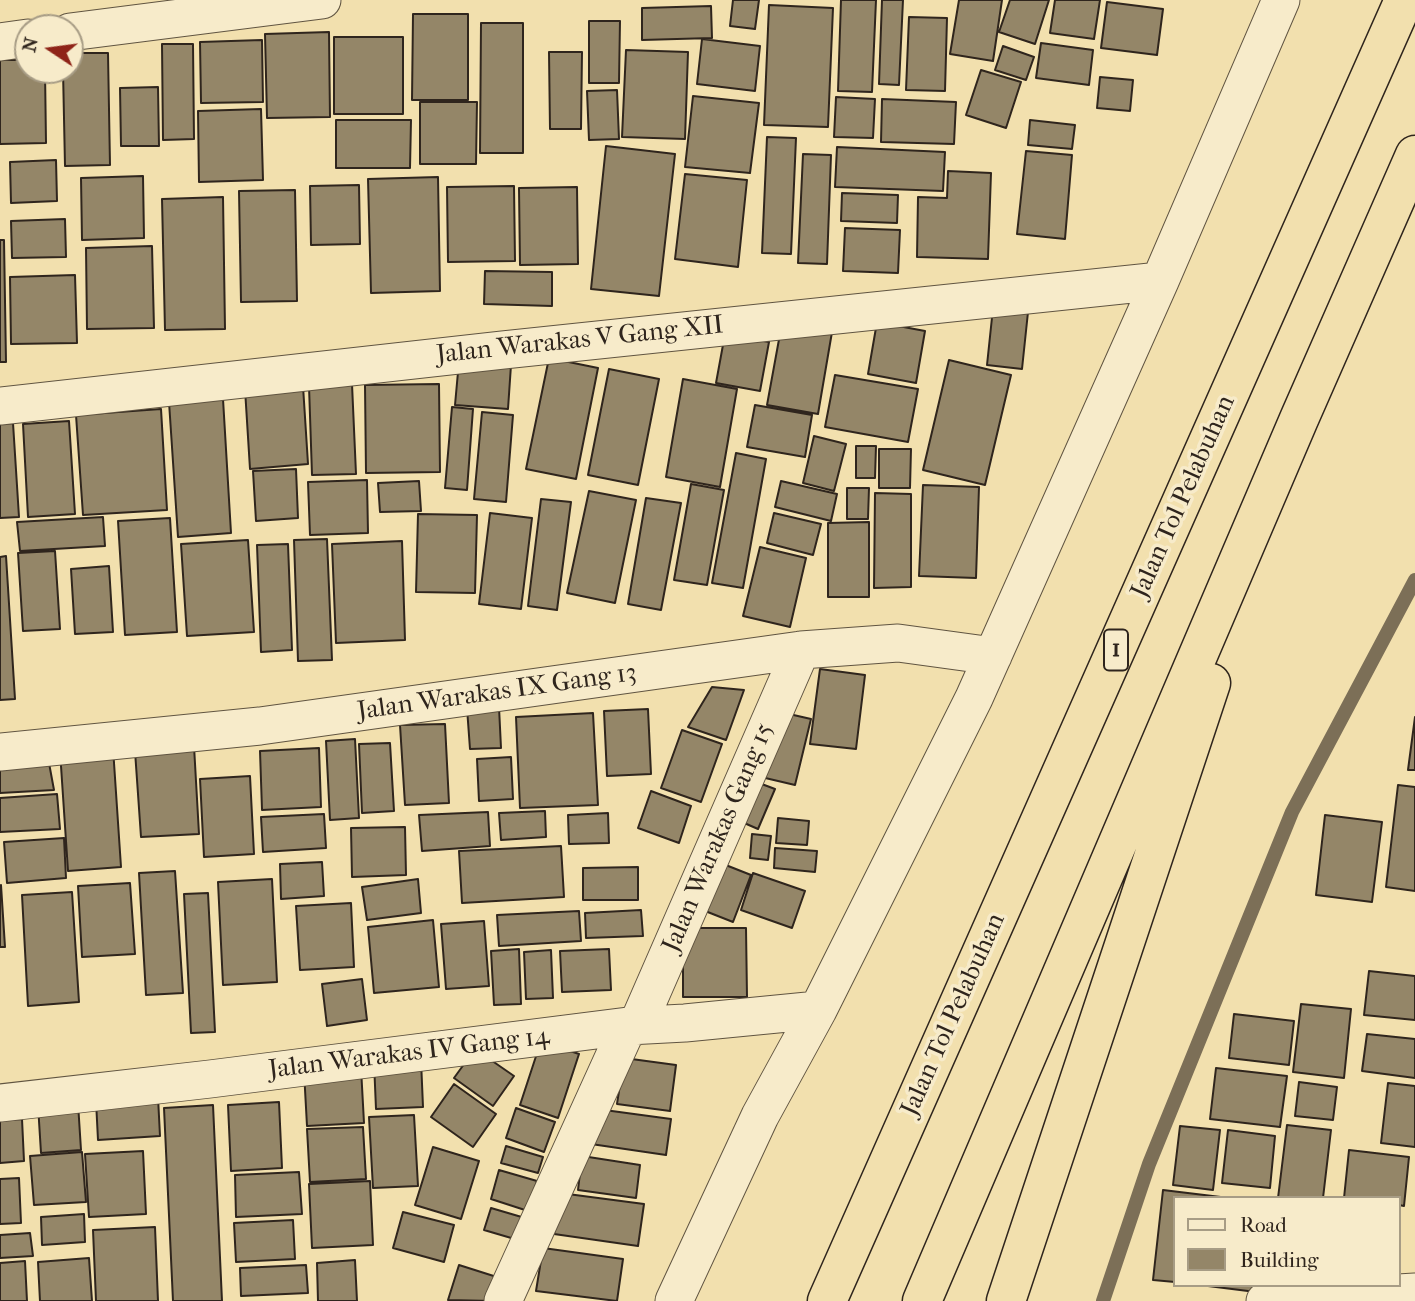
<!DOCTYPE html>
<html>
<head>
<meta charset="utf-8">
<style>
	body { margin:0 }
	#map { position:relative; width:1415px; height:1301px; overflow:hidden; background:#f2e0ae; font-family:"IM FELL French Canon",serif }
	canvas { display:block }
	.legend { position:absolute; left:1173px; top:1196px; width:228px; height:91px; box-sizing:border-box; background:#f7ebca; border:2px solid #a79c85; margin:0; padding:9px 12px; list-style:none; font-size:21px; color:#2f251d }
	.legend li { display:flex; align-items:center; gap:14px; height:35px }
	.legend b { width:35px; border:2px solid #a79c85 }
	.north { position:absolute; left:14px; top:14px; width:70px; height:70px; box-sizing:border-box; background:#f7ebca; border:2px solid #a79c85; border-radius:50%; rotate:283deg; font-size:19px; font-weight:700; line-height:28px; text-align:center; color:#2f251d }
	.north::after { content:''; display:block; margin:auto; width:24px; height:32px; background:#8f2418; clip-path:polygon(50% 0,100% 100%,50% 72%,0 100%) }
</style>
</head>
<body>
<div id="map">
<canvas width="1415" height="1301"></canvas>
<ul class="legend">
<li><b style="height:9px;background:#f7ebca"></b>Road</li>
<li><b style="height:19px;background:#948668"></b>Building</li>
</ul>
<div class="north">N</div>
</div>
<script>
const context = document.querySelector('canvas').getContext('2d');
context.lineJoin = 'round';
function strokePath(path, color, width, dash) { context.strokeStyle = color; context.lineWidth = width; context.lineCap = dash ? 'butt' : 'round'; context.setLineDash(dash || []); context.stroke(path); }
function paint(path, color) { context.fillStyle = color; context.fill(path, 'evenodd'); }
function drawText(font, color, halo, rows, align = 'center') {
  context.font = font + ' "IM FELL French Canon",serif'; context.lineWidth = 7; context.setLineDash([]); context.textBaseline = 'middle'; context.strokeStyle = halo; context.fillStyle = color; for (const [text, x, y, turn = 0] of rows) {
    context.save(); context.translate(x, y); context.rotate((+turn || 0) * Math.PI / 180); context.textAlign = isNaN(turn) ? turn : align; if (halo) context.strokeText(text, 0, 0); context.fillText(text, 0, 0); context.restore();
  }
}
const stream = new Path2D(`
	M1103,1301l46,-137 143,-352 123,-232`);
const building = new Path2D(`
	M733,0h26l-4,29 -25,-3z
	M841,0h35l-4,92 -34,-1z
	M882,0h21l-4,85 -20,-1z
	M959,0h43l-9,61 -43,-7z
	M1010,0h39l-14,44 -36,-12z
	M1055,0h45l-6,39 -44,-6z
	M1107,2l56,7 -6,46 -56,-7z
	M769,5l64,3 -5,119 -64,-2z
	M711,6l1,32 -70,2v-32z
	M413,14h55v86h-56z
	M909,17l38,1 -2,73 -39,-1z
	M589,21h31l-1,62h-30z
	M481,23h42v130h-43z
	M329,32l1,85 -63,1 -2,-84z
	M334,37h69v77h-69z
	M702,39l58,7 -5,45 -58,-7z
	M262,40l1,62 -62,1 -1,-61z
	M1041,43l52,7 -4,35 -53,-7z
	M162,44h31l1,95 -31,1z
	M1003,46l31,11 -8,23 -31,-10z
	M626,50l62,2 -3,87 -63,-2z
	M549,52h33l-1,77h-31z
	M70,53h38l2,112 -45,1 -2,-96h7z
	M0,60h28v10h17l1,73 -46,1z
	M981,70l40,12 -15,46 -40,-13z
	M1100,77l33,3 -3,31 -33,-3z
	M158,87l1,59h-38l-1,-58z
	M617,90l2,49 -30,1 -2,-49z
	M693,96l66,7 -9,70 -65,-6z
	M836,97l39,2 -2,39 -39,-1z
	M882,99l74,3 -2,42 -73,-2z
	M420,102h57l-1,62h-56z
	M261,109l2,71 -64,2 -1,-71z
	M336,120h75l-1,48h-74z
	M1030,120l45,5 -3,24 -44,-4z
	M767,137l29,1 -5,116 -29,-1z
	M606,146l69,8 -16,142 -68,-7z
	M837,147l108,5 -2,39 -108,-4z
	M1026,151l46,4 -7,84 -48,-5z
	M803,154l28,1 -4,109 -29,-1z
	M56,160l1,41 -46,2 -1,-41z
	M948,171l43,2 -3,86 -71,-2 1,-60 29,1z
	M685,174l62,6 -9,87 -63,-8z
	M143,176l1,62 -62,2 -1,-62z
	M438,177l2,114 -69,2 -3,-114z
	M359,185l1,59 -49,1 -1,-59z
	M514,186l1,75 -67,1 -1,-75z
	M577,187l1,77 -58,1 -1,-77z
	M295,190l2,111 -56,1 -2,-111z
	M842,193l56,2 -1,28 -56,-2z
	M223,197l2,132 -60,1 -3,-131z
	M65,219l1,38 -54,1 -1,-37z
	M845,228l55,2 -2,43 -55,-2z
	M0,240h4l2,122h-6z
	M152,246l2,82 -67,1 -1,-81z
	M485,271l67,1v34l-68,-2z
	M75,275l2,68 -66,1 -1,-67z
	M993,308l35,4 -6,57 -35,-4z
	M877,322l48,9 -9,52 -48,-9z
	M782,323l50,9 -14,82 -51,-9z
	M725,334l44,8 -9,49 -44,-8z
	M549,358l49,10 -22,111 -50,-10z
	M949,360l62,15 -26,110 -62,-15z
	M459,361l52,4 -3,44 -53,-4z
	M609,369l50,10 -21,106 -50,-10z
	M835,375l83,14 -10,53 -83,-15z
	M683,379l54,10 -17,98 -54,-10z
	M352,384l4,90 -44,1 -3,-89z
	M439,384l1,88 -74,1 -1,-88z
	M303,386l5,78 -58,5 -5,-80z
	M223,399l8,134 -53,4 -9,-135z
	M755,405l57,10 -7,42 -58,-10z
	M452,407l21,2 -6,81 -22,-2z
	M161,409l6,101 -84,5 -7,-100z
	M482,412l31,3 -7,87 -32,-3z
	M69,421l6,93 -47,3 -5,-93z
	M13,423l6,94 -19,1v-94z
	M814,436l32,8 -12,47 -31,-8z
	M856,446h20l-1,32h-19z
	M879,449h32l-1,39h-31z
	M736,453l30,6 -23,129 -31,-5z
	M296,469l2,49 -42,3 -3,-50z
	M367,480l1,53 -58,2 -2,-53z
	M419,481l2,30 -41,1 -2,-29z
	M781,481l56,13 -6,27 -56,-14z
	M691,484l33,6 -17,95 -33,-5z
	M923,485l56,2 -3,91 -57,-2z
	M847,488h22l-1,31h-21z
	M589,491l47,9 -21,103 -48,-10z
	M875,493l36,1v93l-37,1z
	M646,498l35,5 -20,107 -33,-6z
	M541,499l30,3 -14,108 -29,-4z
	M490,513l42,5 -11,91 -42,-5z
	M774,513l47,11 -8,31 -46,-12z
	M418,514l59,1 -2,78 -59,-1z
	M103,517l2,29 -85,5 -3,-29z
	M170,518l7,114 -52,3 -7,-114z
	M869,522v75h-41v-74z
	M327,539l5,121 -34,1 -4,-121z
	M248,540l6,92 -67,4 -6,-92z
	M402,541l3,99 -69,3 -4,-99z
	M288,544l4,106 -31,2 -4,-107z
	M760,547l46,11 -16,69 -47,-11z
	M55,551l5,78 -37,2 -5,-78z
	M6,556l9,143 -15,1v-143z
	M109,566l4,66 -38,2 -4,-65z
	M820,669l45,6 -9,74 -46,-5z
	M712,687l32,3 -18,50 -38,-13z
	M499,707l2,41 -31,1 -3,-41z
	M648,709l3,65 -44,2 -3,-65z
	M776,711l35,8 -16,66 -34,-8z
	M593,713l5,92 -78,3 -4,-91z
	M1415,717v53h-7z
	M445,724l4,79 -44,2 -5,-80z
	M682,730l40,14 -21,58 -40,-14z
	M355,739l4,79 -29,2 -4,-79z
	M390,743l4,68 -32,2 -3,-69z
	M194,746l5,88 -58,3 -6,-86z
	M113,748l8,119 -53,4 -8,-120z
	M319,748l2,59 -59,3 -2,-59z
	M511,757l2,42 -34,2 -2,-42z
	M49,763l5,27 -54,3v-27z
	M250,776l4,78 -50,3 -4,-78z
	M751,780l24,9 -17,40 -23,-10z
	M1398,785l17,2v104l-29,-4z
	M651,791l40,15 -12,37 -41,-15z
	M57,794l3,35 -60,3v-34z
	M545,811l1,26 -45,3 -2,-27z
	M488,812l2,34 -68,5 -3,-36z
	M608,813l1,30 -40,1 -1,-29z
	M324,814l2,34 -63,4 -2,-35z
	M1325,815l57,7 -10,80 -56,-7z
	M778,818l31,3 -2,24 -31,-2z
	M405,827l1,48 -54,2 -1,-49z
	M752,834l19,2 -3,24 -18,-2z
	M64,838l2,40 -59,5 -3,-41z
	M561,846l3,51 -102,6 -3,-52z
	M775,848l42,3 -2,21 -41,-4z
	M713,860l38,15 -18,47 -38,-15z
	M322,862l2,34 -43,3 -1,-35z
	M638,867v33h-55v-32z
	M175,871l8,122 -37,2 -7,-122z
	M753,873l52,18 -13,37 -51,-18z
	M272,879l5,103 -54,3 -5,-103z
	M418,879l3,34 -54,7 -5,-33z
	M130,883l5,71 -53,3 -4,-71z
	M1,885l4,62h-5v-61z
	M72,892l7,110 -51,4 -6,-111z
	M208,893l7,139 -24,1 -7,-139z
	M351,903l3,64 -54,3 -4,-64z
	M641,910l2,26 -57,2 -1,-25z
	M579,911l2,30 -82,5 -2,-31z
	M433,920l6,67 -65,6 -6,-66z
	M484,921l5,65 -43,3 -5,-65z
	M683,928h63l1,69h-64z
	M519,949l2,55 -27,1 -3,-54z
	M609,949l2,41 -49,2 -2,-41z
	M551,950l2,48 -27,1 -2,-47z
	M1369,971l46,5v44l-51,-5z
	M362,979l5,41 -40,6 -5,-42z
	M1301,1004l50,5 -7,69 -51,-6z
	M1234,1014l60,7 -5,44 -60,-7z
	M1367,1034l48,5v39l-53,-7z
	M541,1041l38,13 -21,64 -38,-13z
	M475,1049l39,27 -21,30 -39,-28z
	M624,1058l52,7 -6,46 -53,-7z
	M421,1060l2,47 -47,2 -2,-47z
	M361,1068l3,55 -57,3 -3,-55z
	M1216,1068l71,8 -7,51 -70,-8z
	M1299,1082l38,5 -4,33 -38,-4z
	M1388,1083l27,3v61l-34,-4z
	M454,1084l42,30 -23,33 -42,-30z
	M158,1097l2,39 -62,4 -2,-39z
	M279,1102l3,66 -51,3 -3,-66z
	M78,1103l3,47 -40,3 -3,-48z
	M213,1105l9,196h-49l-9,-193z
	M516,1108l39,14 -11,30 -38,-14z
	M597,1109l74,10 -5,36 -75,-11z
	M414,1115l4,71 -45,2 -4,-71z
	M22,1119l2,42 -24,2v-43z
	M1287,1125l44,5 -8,68h-45z
	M1180,1126l40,4 -7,60 -40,-5z
	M363,1127l3,52 -56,3 -3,-53z
	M1228,1130l47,6 -5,52 -48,-5z
	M506,1146l37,11 -5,16 -37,-10z
	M433,1147l46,14 -18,58 -46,-14z
	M1349,1150l60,7 -5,49 -5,-1v-7h-55z
	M143,1151l3,63 -57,3 -4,-63z
	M82,1152l4,50 -52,3 -4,-49z
	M582,1156l58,9 -4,33 -58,-8z
	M499,1170l38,11 -9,30 -37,-12z
	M299,1172l3,42 -66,3 -1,-42z
	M19,1178l2,45 -21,1v-45z
	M370,1181l3,64 -61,3 -3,-64z
	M1163,1190l66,8h-54v84l-22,-2z
	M560,1193l84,11 -6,42 -84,-12z
	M491,1208l34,10 -7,22 -34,-10z
	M403,1212l51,13 -10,37 -51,-14z
	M84,1214l1,28 -43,3 -1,-28z
	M293,1220l2,39 -59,3 -2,-39z
	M155,1227l3,74h-62l-3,-71z
	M30,1233l3,23 -33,2v-23z
	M543,1248l80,11 -6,42 -81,-10z
	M89,1258l3,43h-52l-2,-39z
	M355,1260l2,41h-39l-1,-38z
	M25,1261l2,40h-27v-38z
	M306,1265l2,28 -67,3 -1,-28z
	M459,1265l41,13 -7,23 -45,-1z
	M1200,1285h57l-1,7z`);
const street = new Path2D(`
	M70,32l252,-32
	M0,42l28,-4
	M0,406l503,-56 657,-69
	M0,752l260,-26 541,-76 97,-7 95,13
	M637,1026l164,-376
	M0,1103l210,-24 418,-53 57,-3 133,-13
	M503,1301l125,-275
	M674,1301l86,-185 58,-106 156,-312 186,-417 121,-281
	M1265,1301l150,-9`);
const highway = new Path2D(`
	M827,1301l577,-1301
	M922,1301l377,-882 116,-264
	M1006,1301l205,-618`);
const shields = [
	[1116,650,24]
];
const shieldNames = [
	["1",1116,650]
];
const streetNames = [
	["Jalan Warakas V Gang XII",580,341,-6],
	["Jalan Tol Pelabuhan",1184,497,-66],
	["Jalan Warakas IX Gang 13",497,693,-8],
	["Jalan Warakas Gang 15",719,838,-67],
	["Jalan Tol Pelabuhan",954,1015,-66],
	["Jalan Warakas IV Gang 14",409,1054,-7]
];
strokePath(stream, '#7c6f57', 14);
paint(building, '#948668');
strokePath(building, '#2f251d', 2);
strokePath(street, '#605441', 39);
strokePath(highway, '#2f251d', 41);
strokePath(street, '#f7ebca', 37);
strokePath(highway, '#f2e0ae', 38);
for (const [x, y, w] of shields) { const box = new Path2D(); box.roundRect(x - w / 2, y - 20.5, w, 41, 5); context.fillStyle = '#f7ebca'; context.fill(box); strokePath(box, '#2f251d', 2); }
drawText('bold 24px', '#2f251d', null, shieldNames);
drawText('26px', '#2f251d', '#f7ebca', streetNames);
</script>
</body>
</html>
